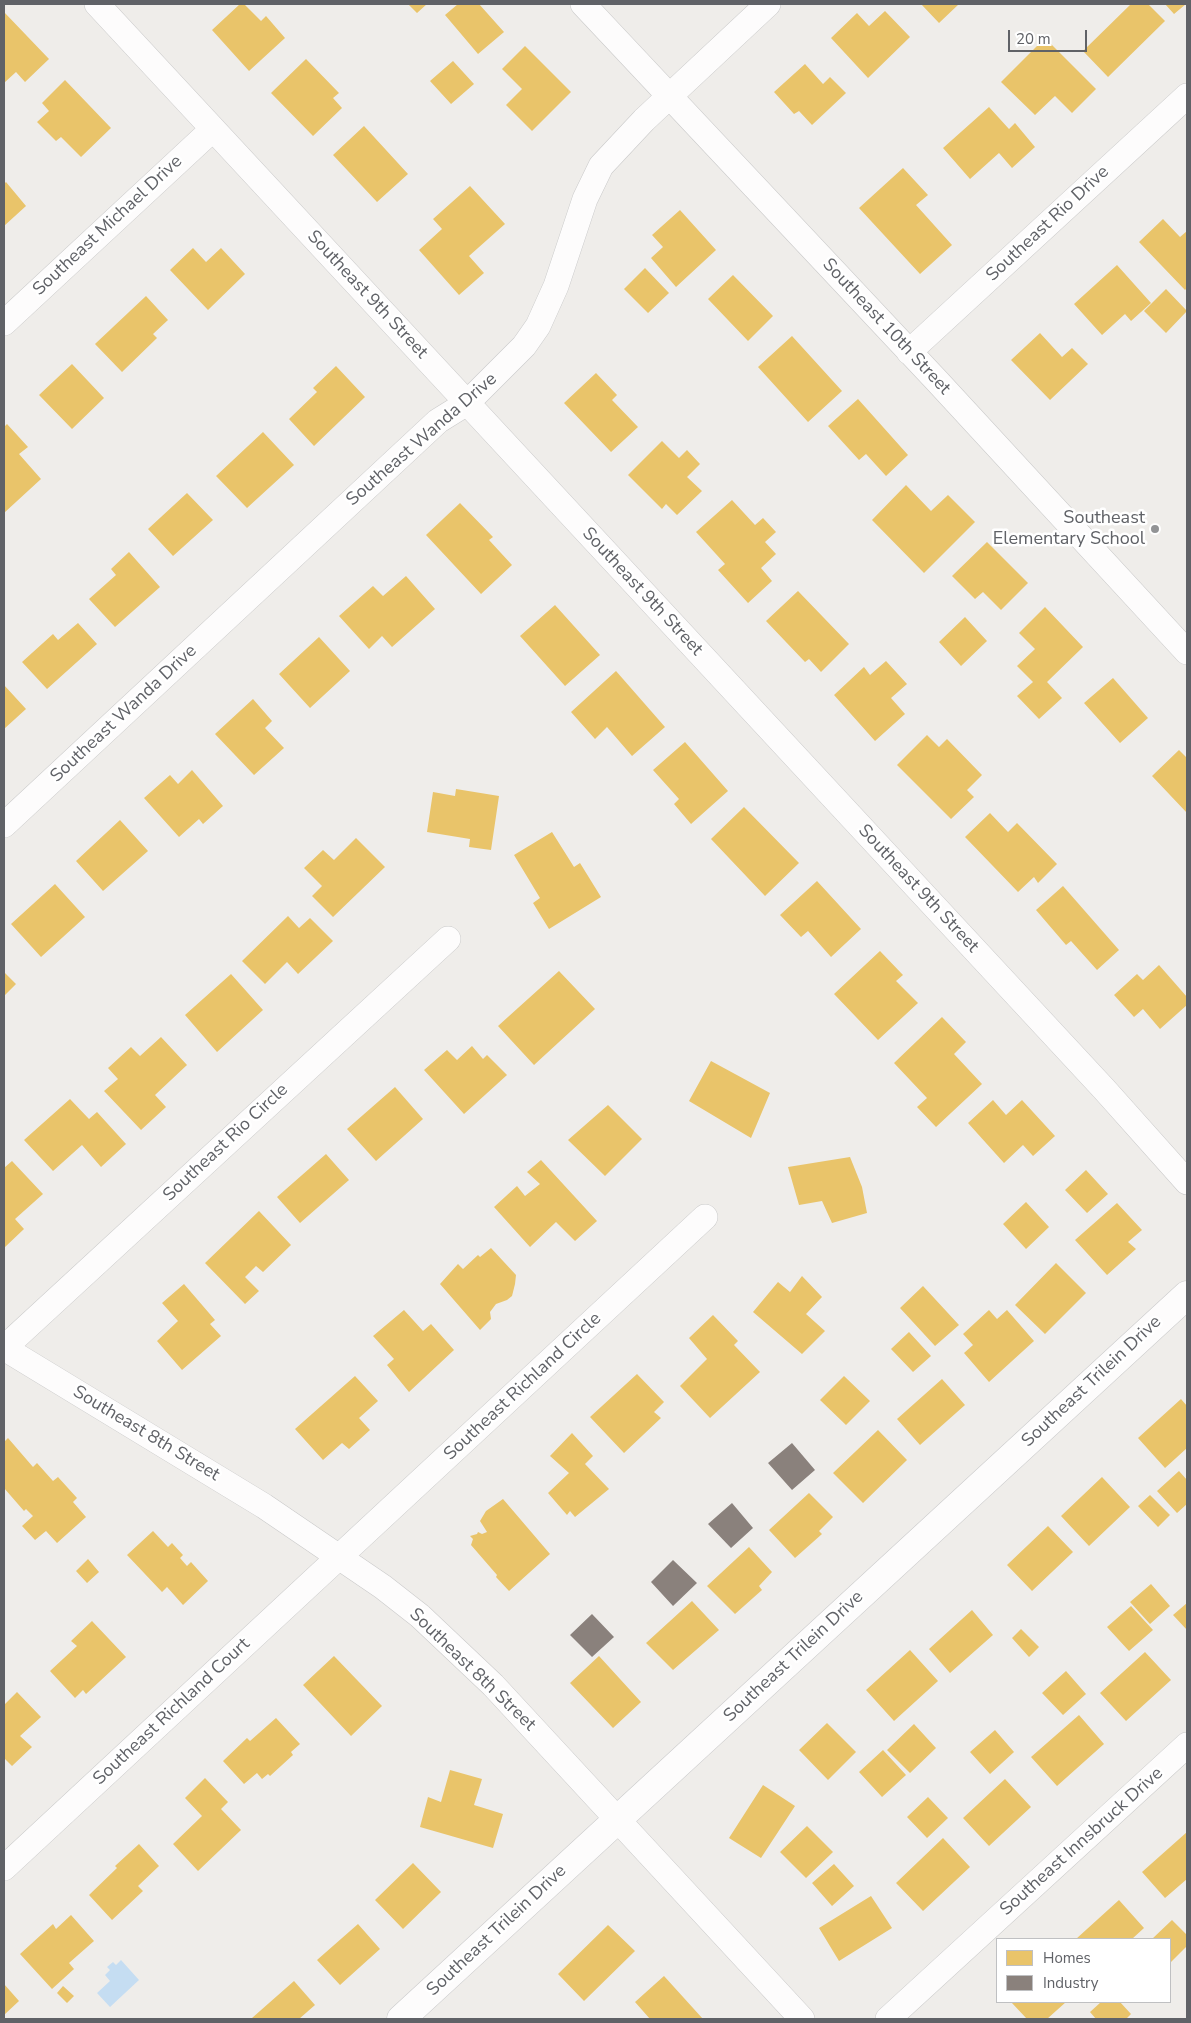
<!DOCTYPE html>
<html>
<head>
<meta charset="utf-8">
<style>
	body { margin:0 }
	#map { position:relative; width:1191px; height:2023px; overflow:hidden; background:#efedea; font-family:"Nunito Sans",sans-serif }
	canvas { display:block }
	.frame { position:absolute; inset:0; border:5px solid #606267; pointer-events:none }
	.legend { position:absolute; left:996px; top:1938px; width:175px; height:65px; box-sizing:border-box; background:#fff; border:1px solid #bfc0c2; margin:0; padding:6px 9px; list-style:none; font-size:15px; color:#606267 }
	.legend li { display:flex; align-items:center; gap:10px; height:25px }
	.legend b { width:25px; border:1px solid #bfc0c2 }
	.scale { position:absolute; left:1008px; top:30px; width:79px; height:22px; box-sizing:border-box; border:2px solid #606267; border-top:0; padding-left:6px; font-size:15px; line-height:18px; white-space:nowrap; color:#606267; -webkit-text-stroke:4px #fff; paint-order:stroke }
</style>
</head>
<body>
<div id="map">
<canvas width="1191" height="2023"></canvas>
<div class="frame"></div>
<ul class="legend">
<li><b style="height:14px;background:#e9c46a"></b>Homes</li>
<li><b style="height:14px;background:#8a817c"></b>Industry</li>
</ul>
<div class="scale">20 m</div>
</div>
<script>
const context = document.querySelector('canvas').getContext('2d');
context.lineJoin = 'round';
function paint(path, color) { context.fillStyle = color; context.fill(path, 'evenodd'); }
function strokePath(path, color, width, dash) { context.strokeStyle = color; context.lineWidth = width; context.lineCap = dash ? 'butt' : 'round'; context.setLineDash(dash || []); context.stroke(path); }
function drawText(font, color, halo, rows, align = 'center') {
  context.font = font + ' "Nunito Sans",sans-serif'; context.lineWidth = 5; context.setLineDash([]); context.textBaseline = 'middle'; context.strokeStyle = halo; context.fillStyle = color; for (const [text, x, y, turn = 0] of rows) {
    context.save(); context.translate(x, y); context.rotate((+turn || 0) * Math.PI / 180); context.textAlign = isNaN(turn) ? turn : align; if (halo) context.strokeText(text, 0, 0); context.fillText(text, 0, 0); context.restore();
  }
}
const water = new Path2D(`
	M121,1960l18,20 -29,27 -13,-14 13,-12 -5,-6 5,-5 -3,-3 6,-5 3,3z`);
const homes = new Path2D(`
	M240,4h4l17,17 5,-5 19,22 -36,33 -37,-41z
	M408,4h19l-10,9z
	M458,4h21l25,28 -26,22 -33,-39z
	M921,4h38l-20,19z
	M1131,4h17l17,17 -57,56 -25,-26z
	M1165,4h21l-12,10z
	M885,11l25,26 -42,41 -37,-40 26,-25 12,13z
	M4,12l45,47 -24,23 -9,-10 -12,11z
	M1045,38l51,51 -24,24 -17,-17 -20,19 -34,-33z
	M525,46l46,46 -39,39 -26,-26 16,-16 -20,-20z
	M306,59l33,34 -6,5 9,10 -29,28 -42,-43z
	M453,61l21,23 -23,20 -21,-23z
	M805,64l18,20 7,-7 16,16 -34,32 -13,-14 -5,3 -20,-22z
	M65,80l46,48 -30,29 -20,-20 -5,4 -19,-19 12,-11 -7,-8z
	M989,107l20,22 6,-6 20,24 -23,21 -13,-15 -29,26 -27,-31z
	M364,126l44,48 -31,28 -44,-47z
	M903,168l25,27 -12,10 36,40 -32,29 -61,-66z
	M6,182l20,24 -22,20v-42z
	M470,186l35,38 -36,32 15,17 -25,22 -40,-45 23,-21 -9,-10z
	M680,210l36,40 -40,37 -25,-29 12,-11 -11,-12z
	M1163,219l17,18 7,-6v57l-2,2 -46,-48z
	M193,248l13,14 15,-14 24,26 -37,36 -38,-40z
	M1117,265l34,38 -20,18 -6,-7 -23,21 -28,-31z
	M645,268l24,25 -21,20 -24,-24z
	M733,275l40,41 -25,25 -40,-42z
	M1166,289l21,22 -21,22 -22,-22z
	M146,296l22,24 -15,14 4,4 -35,34 -27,-28z
	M1040,333l22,24 10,-9 16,16 -38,36 -39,-40z
	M792,336l50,55 -34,31 -50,-55z
	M72,364l32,34 -32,31 -33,-34z
	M336,366l29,31 -51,49 -25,-27 28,-27 -4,-4z
	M596,373l21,22 -5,5 26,27 -27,25 -47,-49z
	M858,399l50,56 -22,21 -20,-22 -7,6 -31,-34z
	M7,424l21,23 -9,7 22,25 -37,34v-86z
	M263,432l31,33 -47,43 -31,-32z
	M662,441l17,17 8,-8 13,14 -13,13 15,14 -25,24 -11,-11 -4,5 -34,-34z
	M906,485l25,26 17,-16 27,27 -51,51 -52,-53z
	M187,493l26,27 -40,36 -25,-27z
	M732,500l23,25 8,-7 13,14 -11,10 11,12 -15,14 11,13 -24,22 -30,-33 7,-6 -29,-32z
	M460,503l33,34 -4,3 23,25 -31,29 -55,-59z
	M987,542l41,41 -27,27 -18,-18 -8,7 -23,-23z
	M129,552l31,35 -45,40 -26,-28 27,-24 -5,-6z
	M406,576l29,33 -43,38 -10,-11 -13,13 -30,-33 34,-30 10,10z
	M798,591l51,53 -28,28 -12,-13 -4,3 -39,-41z
	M555,605l45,50 -35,31 -45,-50z
	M1045,607l38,40 -36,35 15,16 -23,21 -22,-23 16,-14 -16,-16 18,-17 -16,-16z
	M965,617l22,24 -26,25 -22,-24z
	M78,623l19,21 -50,45 -25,-27 31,-28 5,6z
	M319,637l31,34 -40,37 -31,-34z
	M886,661l21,23 -16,14 14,16 -30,27 -41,-46 30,-28 6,8z
	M616,671l49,56 -33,29 -25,-29 -12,12 -24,-27z
	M1113,678l35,40 -28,25 -36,-40z
	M4,685l22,24 -22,20z
	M253,699l19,22 -7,7 19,20 -30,27 -39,-41z
	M927,735l12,12 8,-8 35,36 -15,15 7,7 -23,22 -54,-54z
	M685,742l43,49 -37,33 -17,-20 5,-5 -26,-29z
	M1179,750l8,8v55l-35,-37z
	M192,770l31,36 -20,18 -4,-5 -20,18 -35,-39 26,-23 8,9z
	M456,789l43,7 -8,54 -22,-3 1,-8 -43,-7 6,-40 22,4z
	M744,807l55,56 -34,33 -54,-57z
	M990,813l18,19 9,-9 40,41 -19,19 -4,-6 -16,15 -53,-55z
	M120,820l28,31 -45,40 -27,-30z
	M552,832l22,35 6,-4 21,34 -52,32 -16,-26 7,-5 -26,-43z
	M356,838l29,29 -52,50 -21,-21 10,-10 -18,-18 19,-18 11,10z
	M817,881l44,48 -30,28 -23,-26 -7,6 -21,-22z
	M55,884l30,33 -44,40 -30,-33z
	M1063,886l56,64 -22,20 -26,-29 -5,4 -30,-35z
	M288,916l11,12 11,-10 23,23 -35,33 -11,-12 -22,22 -23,-23z
	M880,951l23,24 -7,6 22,22 -40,37 -44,-46z
	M1159,965l28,32v8l-27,24 -17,-20 -9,8 -20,-22 23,-21 6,6z
	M559,971l36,38 -61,56 -36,-39z
	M4,972l12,12 -12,12z
	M231,974l32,36 -46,42 -32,-37z
	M942,1017l24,25 -12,12 28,30 -46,43 -19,-20 10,-9 -33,-35z
	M161,1037l26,28 -32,30 11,12 -25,23 -37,-39 14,-12 -10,-11 23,-21 9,9z
	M472,1046l11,13 4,-4 20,20 -43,39 -40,-44 23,-20 10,10z
	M711,1061l59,32 -19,45 -62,-37z
	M395,1087l28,32 -47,42 -29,-32z
	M70,1099l19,20 8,-7 29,32 -25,23 -19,-22 -29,26 -29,-31z
	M993,1100l13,15 16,-15 33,36 -22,20 -10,-11 -19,18 -36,-40z
	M608,1105l34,34 -37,37 -37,-36z
	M326,1154l23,26 -49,43 -23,-26z
	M850,1157l12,30 5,26 -35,10 -10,-22 -23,4 -11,-38z
	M541,1160l56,61 -22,20 -19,-19 -26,25 -36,-40 23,-21 8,10 15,-12 -13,-12z
	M12,1161l31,33 -28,25 9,10 -20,19v-80z
	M1086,1170l22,24 -21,19 -22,-23z
	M1026,1202l23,25 -23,22 -23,-25z
	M1117,1203l25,27 -14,12 8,7 -29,26 -32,-35z
	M259,1211l32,34 -28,27 -7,-6 -11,11 14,14 -14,13 -40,-41z
	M491,1248l25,27 -1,9 -3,12 -5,4 -11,4 -6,8 1,7 -11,11 -40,-46 18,-20 5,5 15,-14 2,2z
	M1056,1263l30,30 -41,41 -30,-29z
	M802,1276l20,21 -16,17 19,17 -23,23 -49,-42 25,-30 12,10z
	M184,1284l31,36 -5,4 11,12 -39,34 -25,-29 21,-20 -16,-18z
	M923,1286l36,39 -24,21 -35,-38z
	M404,1310l19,21 8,-7 23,26 -45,42 -22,-27 7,-6 -21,-23z
	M989,1310l8,9 10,-9 27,31 -45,41 -25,-29 9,-8 -10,-11z
	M713,1315l25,26 -4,4 26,27 -50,46 -30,-32 27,-27 -18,-21z
	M909,1332l22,24 -18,16 -22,-23z
	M637,1374l27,28 -10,10 7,6 -37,35 -34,-36z
	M355,1376l23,25 -19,17 11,12 -21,19 -7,-6 -19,17 -28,-31z
	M844,1376l26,25 -24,24 -26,-25z
	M942,1379l23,26 -45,40 -23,-26z
	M1181,1399l6,7v42l-22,20 -27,-30z
	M878,1430l29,30 -44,43 -30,-30z
	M572,1433l21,23 -8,8 24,25 -34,28 -5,-6 -3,4 -19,-22 21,-20 -19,-17z
	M8,1438l25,29 4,-4 16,18 5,-4 19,21 -4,4 13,15 -29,26 -11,-12 -11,9 -13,-14 11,-10 -7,-7 -2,2 -20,-23v-46z
	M1179,1471l8,9v24l-10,9 -20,-22z
	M1102,1477l28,30 -41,39 -28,-30z
	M809,1493l24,24 -14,14 3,3 -27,24 -26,-28z
	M1150,1495l20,20 -12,12 -20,-21z
	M503,1499l47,55 -41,37 -13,-14 1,-2 -26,-30 2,-6 -3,-3 7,-2 1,-2 4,2 5,-2 -7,-11 6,-10z
	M1048,1526l25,26 -41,39 -25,-26z
	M153,1531l15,16 4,-4 11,12 -3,3 7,8 4,-4 17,19 -25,24 -16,-18 -5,5 -35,-37z
	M749,1547l23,25 -13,14 3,4 -27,24 -28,-28z
	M88,1559l11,13 -12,11 -11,-12z
	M1151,1584l19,22 -20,18 -20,-22z
	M692,1601l27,29 -46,40 -27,-27z
	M1187,1603v27l-14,-15z
	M1131,1606l22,24 -24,21 -22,-24z
	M972,1610l21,25 -43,38 -21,-24z
	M92,1621l34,36 -40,37 -3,-4 -8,8 -25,-27 27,-25 -6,-5z
	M1021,1629l18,18 -10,10 -17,-19z
	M910,1650l28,31 -44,40 -28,-31z
	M1145,1652l26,28 -45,41 -26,-28z
	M334,1656l48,50 -31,30 -48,-51z
	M599,1656l42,46 -28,26 -43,-45z
	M1066,1671l20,23 -23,21 -21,-22z
	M17,1692l24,25 -21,19 12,11 -20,19 -8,-8v-53z
	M1079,1715l25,29 -47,42 -26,-29z
	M276,1718l24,26 -9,8 2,3 -23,21 -2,-2 -6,5 -5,-6 -13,11 -21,-23 24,-23 3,3z
	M827,1723l29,29 -28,28 -29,-30z
	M914,1724l22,24 -26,25 -23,-23z
	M995,1730l19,22 -24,22 -20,-22z
	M883,1750l23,25 -24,22 -23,-25z
	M450,1770l32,9 -8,26 29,9 -10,34 -73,-21 8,-30 13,5z
	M205,1778l23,24 -7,7 20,21 -43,41 -25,-27 29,-28 -17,-18z
	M1005,1779l26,28 -42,39 -26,-28z
	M763,1785l32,21 -34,52 -32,-20z
	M928,1797l20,21 -21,20 -20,-21z
	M807,1826l26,26 -27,26 -26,-26z
	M1187,1832v47l-22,19 -23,-26z
	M943,1838l27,29 -47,44 -27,-28z
	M139,1844l20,22 -21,20 5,5 -31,29 -23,-25 28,-27 -2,-2z
	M413,1863l28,29 -38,37 -28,-29z
	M834,1864l20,22 -22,20 -20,-23z
	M871,1896l21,32 -53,33 -20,-33z
	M1119,1900l25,28 -12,11h-56z
	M71,1915l23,26 -25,22 5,6 -22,20 -32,-35 33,-30 3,5z
	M1172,1920l15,15v11l-17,17v-24h-18z
	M358,1924l22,25 -40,36 -23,-25z
	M608,1925l27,26 -51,50 -26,-27z
	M664,1976l39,43h-53l-15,-17z
	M294,1981l21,24 -16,14h-45l-2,-1z
	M4,1984l15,17 -15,14z
	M63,1986l11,10 -7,7 -10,-10z
	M1011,2002h55l-19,17h-20z
	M1101,2002h19l11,12 -5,5h-30l-6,-7z`);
const industry = new Path2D(`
	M792,1443l23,27 -23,20 -24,-27z
	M732,1503l21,25 -22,20 -23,-24z
	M673,1560l24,23 -24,23 -22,-24z
	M592,1614l22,23 -22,20 -22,-22z`);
const street = new Path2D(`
	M97,4l1007,1085 83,93
	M583,4l355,378 249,270
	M4,323l209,-194
	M909,352l278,-256
	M4,825l434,-404 29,-18 57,-57 14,-20 18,-40 29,-87 16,-33 43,-46 124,-116
	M448,939l-444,409 260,158 119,81 37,29 73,69 309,334
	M4,1868l701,-651
	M888,2019l299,-274`);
const secondary = new Path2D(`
	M401,2019l786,-724`);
const markers = [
	[1155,529,5,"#929395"]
];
const streetNames = [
	["Southeast Rio Drive",1048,224,-43],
	["Southeast Michael Drive",108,226,-43],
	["Southeast 9th Street",367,295,47],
	["Southeast 10th Street",886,327,47],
	["Southeast Wanda Drive",422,440,-41],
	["Southeast 9th Street",642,592,47],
	["Southeast Wanda Drive",124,714,-43],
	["Southeast 9th Street",918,889,47],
	["Southeast Rio Circle",226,1143,-43],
	["Southeast Trilein Drive",1092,1382,-43],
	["Southeast Richland Circle",523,1387,-43],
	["Southeast 8th Street",146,1434,31],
	["Southeast Trilein Drive",794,1657,-43],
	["Southeast 8th Street",472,1670,44],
	["Southeast Richland Court",172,1712,-43],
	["Southeast Innsbruck Drive",1082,1842,-42],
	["Southeast Trilein Drive",497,1931,-43]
];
const poiNames = [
	["Southeast",1145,519],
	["Elementary School",1145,540]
];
paint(water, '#c5ddf2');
paint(homes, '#e9c46a');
paint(industry, '#8a817c');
strokePath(street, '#c9c9c9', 26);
strokePath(secondary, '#cacacb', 29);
strokePath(street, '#fdfcfc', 25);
strokePath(secondary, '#fdfcfc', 28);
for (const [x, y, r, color] of markers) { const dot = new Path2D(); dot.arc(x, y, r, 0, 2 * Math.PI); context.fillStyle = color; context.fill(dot); strokePath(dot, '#fff', 2); }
drawText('18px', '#606267', '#fff', streetNames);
drawText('18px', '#606267', '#fff', poiNames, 'right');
</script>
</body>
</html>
